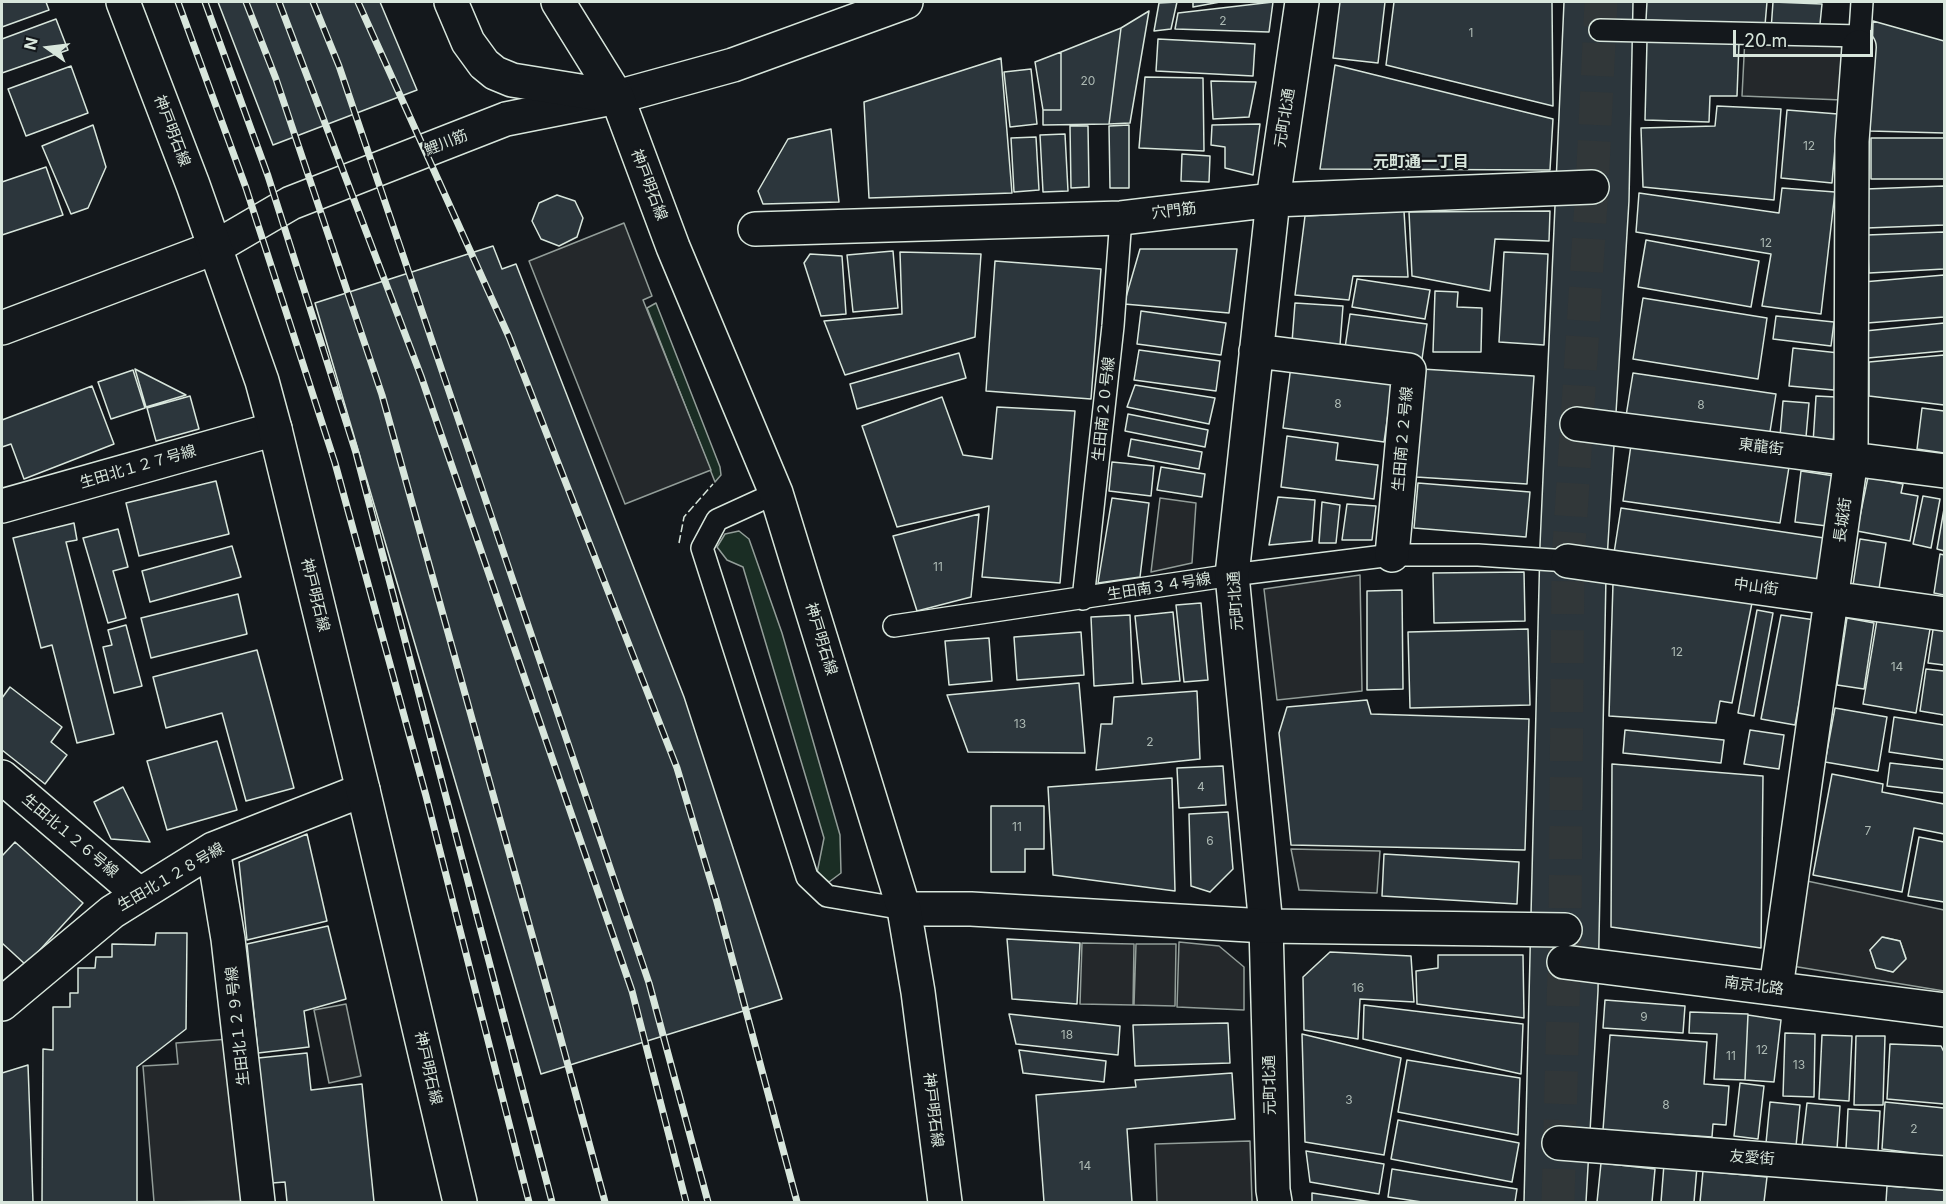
<!DOCTYPE html>
<html>
<head>
<meta charset="utf-8">
<style>
	body { margin:0 }
	#map { position:relative; width:1946px; height:1204px; overflow:hidden; background:#14181c; font-family:Inter,sans-serif }
	canvas { display:block }
	.frame { position:absolute; inset:0; border:3px solid #d8e6dc; pointer-events:none }
	.north { position:absolute; left:18px; top:18px; width:60px; height:60px; -webkit-text-stroke:4px #14181c; paint-order:stroke; rotate:284deg; font-size:16px; font-weight:700; line-height:24px; text-align:center; color:#d8e6dc }
	.north::after { content:''; display:block; margin:auto; width:21px; height:27px; background:#d8e6dc; clip-path:polygon(50% 0,100% 100%,50% 72%,0 100%) }
	.scale { position:absolute; left:1733px; top:30px; width:140px; height:27px; box-sizing:border-box; border:3px solid #d8e6dc; border-top:0; padding-left:8px; font-size:18px; line-height:21px; white-space:nowrap; color:#d8e6dc; -webkit-text-stroke:4px #14181c; paint-order:stroke }
</style>
</head>
<body>
<div id="map">
<canvas width="1946" height="1204"></canvas>
<div class="frame"></div>
<div class="north">N</div>
<div class="scale">20 m</div>
</div>
<script>
const context = document.querySelector('canvas').getContext('2d');
context.lineJoin = 'round';
function paint(path, color) { context.fillStyle = color; context.fill(path, 'evenodd'); }
function strokePath(path, color, width, dash) { context.strokeStyle = color; context.lineWidth = width; context.lineCap = dash ? 'butt' : 'round'; context.setLineDash(dash || []); context.stroke(path); }
function drawText(font, color, halo, rows, align = 'center') {
  context.font = font + ' Inter,"Noto Sans JP",sans-serif'; context.lineWidth = 4.5; context.setLineDash([]); context.textBaseline = 'middle'; context.strokeStyle = halo; context.fillStyle = color; for (const [text, x, y, turn = 0] of rows) {
    context.save(); context.translate(x, y); context.rotate((+turn || 0) * Math.PI / 180); context.textAlign = isNaN(turn) ? turn : align; if (halo) context.strokeText(text, 0, 0); context.fillText(text, 0, 0); context.restore();
  }
}
const green = new Path2D(`
	M656,303l64,164 1,8 -6,7 -68,-174z
	M739,531l10,8 33,94 58,202 1,38 -12,9 -12,-9 7,-35 -81,-271 -16,-7 -10,-13 8,-13z`);
const parking = new Path2D(`
	M1745,37l99,4 -2,59 -100,-4z
	M624,223l28,73 -9,4 68,170 -86,34 -96,-243z
	M1160,498l36,5 -4,60 -41,9z
	M1360,575l2,116 -85,9 -13,-111z
	M1291,849l89,2 -3,42 -78,-3z
	M1807,881l137,29v81l-152,-25zM1883,937l17,4 6,17 -13,14 -17,-5 -6,-17z
	M1179,942l40,4 25,21v43l-67,-3z
	M1082,943l52,1 -1,61 -53,-1z
	M1136,944h40l-1,62 -41,-1z
	M346,1004l15,72 -32,7 -15,-73z
	M229,1039l12,162 -87,1 -11,-136 35,-2 -2,-21z
	M1250,1141l2,61h-95l-2,-58z`);
const building = new Path2D(`
	M2,2h44l3,8 -47,17z
	M218,2h162l37,88 -144,55z
	M1177,2l-6,27 -17,2 5,-28z
	M1193,2h27l-27,5z
	M1273,2l-4,30 -94,-3 3,-16z
	M1340,2h45l-7,61 -45,-5z
	M1394,2h158l1,104 -167,-41z
	M1564,2h69l-4,199 -23,375 -8,415 -12,211h-62l16,-657z
	M1647,2h120l-2,23 -119,-5z
	M1773,2l49,2 -3,30 -48,-4z
	M1149,11l-19,112 -21,1 12,-96z
	M56,19l12,31 -66,23v-34z
	M1873,21l71,20v92l-74,-2z
	M1121,28l-12,96 -66,1v-15h18v-58z
	M1158,39l97,5 -2,32 -97,-5z
	M1647,41l92,2 -2,53h-27l-1,26 -64,-2z
	M1061,52v58h-18l-8,-48z
	M1001,58l11,135 -143,5 -5,-96z
	M1335,65l218,54 -3,51 -230,-1z
	M71,66l17,47 -62,23 -18,-47z
	M1031,69l6,55 -27,3 -6,-55z
	M1145,77l58,1 1,73 -65,-3z
	M1211,81l45,1 -7,35 -36,2z
	M1717,106l64,3 -7,91 -131,-13 -2,-59 74,-2z
	M1787,110l51,4 -6,69 -51,-5z
	M1260,124l-7,51 -28,-7v-21l-14,-2 1,-20z
	M93,125l13,42 -18,41 -17,6 -29,-68z
	M1129,125v63h-19l-1,-62z
	M1070,126h18l1,61 -18,1z
	M831,129l8,73 -76,2 -5,-13 30,-52z
	M1065,134l3,57 -25,1 -3,-57z
	M1036,137l3,53 -25,2 -3,-54z
	M1871,138h73v41h-73z
	M1182,154l28,2 -1,26 -28,-1z
	M46,167l17,48 -61,20v-53z
	M1944,186v39l-77,3 -1,-39z
	M1782,188l53,4 -14,122 -59,-8 9,-52 -135,-22 3,-39 140,20z
	M557,195l18,6 8,17 -6,19 -18,9 -18,-7 -9,-18 7,-18z
	M1404,211l4,66 -55,-1 -4,24 -54,-5 10,-79z
	M1550,211l-1,30 -54,-2 -5,52 -78,-15 -3,-64z
	M1944,232v37l-75,4 -2,-38z
	M1646,240l113,21 -8,46 -113,-20z
	M493,246l9,23 14,-5 168,433 98,302 -241,75 -226,-771z
	M1140,249h97l-8,64 -105,-9z
	M893,251l5,57 -45,4 -6,-57z
	M900,252l81,2 -6,83 -130,38 -21,-54 78,-7z
	M1504,252l44,2 -4,91 -45,-3z
	M810,254l32,2 4,58 -25,2 -17,-53z
	M995,261l106,8 -10,130 -105,-8z
	M1944,275v42l-77,6 -4,-41z
	M1357,279l73,11 -5,29 -73,-12z
	M1435,291l23,1 -1,15 25,1 -1,44h-48z
	M1643,298l124,20 -9,61 -125,-20z
	M1295,303l48,3 -3,39 -48,-3z
	M1141,311l85,12 -5,32 -84,-11z
	M1350,314l77,10 -5,35 -77,-11z
	M1776,316l58,6 -3,24 -58,-7z
	M1944,323v28l-76,7 -3,-27z
	M1793,348l46,5 -5,37 -45,-4z
	M1139,350l81,11 -4,30 -82,-11z
	M959,353l7,25 -109,31 -7,-25z
	M1944,355v50l-75,-9v-34z
	M1291,366l102,13 -9,63 -101,-14z
	M135,369l51,26 -40,12z
	M1422,369l112,7 -7,108 -111,-7z
	M133,370l12,38 -34,11 -13,-37z
	M1633,373l143,21 -7,44 -143,-22z
	M1135,385l80,13 -6,26 -82,-17z
	M92,386l22,58 -90,35 -13,-35 -9,3v-27z
	M190,396l9,33 -43,12 -9,-33z
	M1816,396l20,1 -3,47 -20,-1z
	M942,397l21,58 29,4 5,-52 78,4 -15,172 -78,-6 7,-71 -92,21 -35,-101z
	M1783,401l26,2 -3,34 -26,-1z
	M1922,408l22,3v42l-27,-4z
	M1128,414l80,16 -3,17 -80,-16z
	M1287,436l51,7 -2,17 42,5 -4,34 -93,-12z
	M1131,439l71,13 -3,17 -71,-13z
	M1631,445l158,22 -9,56 -157,-22z
	M1112,462l42,4 -3,30 -42,-5z
	M1161,467l44,7 -3,23 -45,-7z
	M1801,471l40,6 -6,50 -40,-5z
	M1868,477l35,7 -2,9 17,3 -8,45 -53,-10z
	M216,481l13,53 -90,22 -13,-53z
	M1418,483l112,9 -4,45 -112,-9z
	M1923,496l17,3 -9,49 -18,-4z
	M1278,497l37,3 -3,41 -43,4z
	M1112,498l37,5 -9,74 -42,6z
	M1322,502l18,3 -4,38h-17z
	M1347,504l29,2 -4,34h-30z
	M1621,508l210,31 -7,45 -210,-31z
	M1944,509v42l-7,-2z
	M979,514l-8,83 -54,14 -24,-75z
	M74,523l3,17 -11,2 48,192 -37,9 -25,-98 -11,3 -28,-110z
	M118,529l10,38 -15,4 13,47 -18,5 -25,-85z
	M1860,539l26,4 -7,46 -26,-4z
	M232,546l9,31 -91,25 -8,-31z
	M1940,554l4,1v40l-10,-2z
	M1524,572l1,49 -91,2 -1,-50z
	M1613,583l139,20 -20,100 -12,-2 -4,22 -107,-7z
	M1402,590l1,99 -36,1v-99z
	M238,594l9,40 -96,24 -10,-40z
	M1201,603l7,77 -24,2 -8,-77z
	M1757,610l16,3 -19,103 -16,-3z
	M1173,612l7,69 -38,3 -7,-68z
	M1130,615l3,68 -39,3 -3,-69z
	M1781,615l34,5 -20,105 -34,-6z
	M1847,618l27,5 -10,66 -27,-4z
	M1877,620l53,9 -14,84 -53,-9z
	M1934,623l10,1v41l-16,-2z
	M126,625l16,61 -28,7 -11,-46 9,-2 -4,-15z
	M1528,629l2,76 -120,3 -2,-76z
	M1081,632l3,43 -67,5 -3,-43z
	M989,638l3,43 -43,4 -4,-44z
	M257,650l37,138 -48,13 -24,-88 -56,15 -13,-51z
	M1926,669l18,2v44l-24,-4z
	M1079,683l6,70 -117,-1 -21,-57z
	M10,687l52,40 -11,15 16,13 -22,29 -43,-34v-52z
	M1197,691l3,68 -104,11 5,-46h11l2,-27z
	M1367,700l4,14 158,5 -4,131 -234,-5 -12,-112 8,-26z
	M1835,708l52,9 -9,54 -53,-9z
	M1894,717l50,8v35l-55,-8z
	M1625,730l99,10 -3,23 -98,-10z
	M1750,730l34,5 -5,34 -35,-5z
	M217,741l20,69 -70,20 -20,-69z
	M1890,763l54,6v24l-57,-7z
	M1612,764l151,12 -2,172 -150,-21z
	M1223,766l3,39 -47,3 -2,-40z
	M1832,774l51,10 -1,8 62,12v30l-30,-6 -12,64 -89,-17z
	M1172,778l3,113 -122,-16 -5,-88z
	M123,787l27,55 -39,-3 -17,-37z
	M991,806h53v43h-19v23h-34z
	M1228,812l5,57 -23,23 -19,-6 -2,-72z
	M307,834l20,87 -80,19 -8,-78z
	M1919,837l25,5v60l-36,-6z
	M15,842l68,61 -57,62 -24,-22v-87z
	M1384,854l135,8 -2,42 -135,-8z
	M328,926l18,73 -42,12 5,36 -51,6 -11,-109z
	M156,933h31l-1,96 -49,38v135h-95l1,-153 10,1v-43h17v-14h8v-25h17l1,-11h16v-13l43,1z
	M1882,937l18,4 6,18 -13,13 -17,-4 -6,-18z
	M1007,939l73,4 -3,61 -65,-5z
	M1330,952l81,4 3,46 -54,-3 -2,40 -54,-9 -1,-53z
	M1438,955h85l1,63 -107,-14 -1,-33 22,-3z
	M1605,1000l80,6 -2,27 -80,-5z
	M1364,1005l159,19 -2,50 -158,-35z
	M1690,1012l58,2 -3,66 -31,-1 3,-45 -28,-1z
	M1009,1014l111,12 -2,29 -102,-11z
	M1748,1015l33,5 -7,62 -29,-2z
	M1228,1023l2,40 -95,3 -2,-41z
	M1785,1033l30,1 -1,63 -31,-1z
	M1302,1034l99,24 -17,97 -79,-13z
	M1610,1035l97,7 -3,42 25,2 -3,39 -13,-1 -1,13 -109,-7z
	M1822,1035l30,1 -3,65 -30,-2z
	M1856,1036h29l-2,69h-29z
	M1890,1044l51,2 3,6v52l-57,-5z
	M1019,1050l87,11 -2,21 -81,-9z
	M307,1053l4,37 51,-6 12,118h-87l-2,-20 -13,1 -14,-125z
	M1407,1060l113,18 -2,57 -120,-23z
	M28,1065l5,137h-31v-129z
	M1232,1073l3,46 -108,10 5,73h-88l-8,-107 100,-8 -1,-7z
	M1740,1083l24,3 -6,53 -24,-3z
	M1770,1102l30,3 -4,41 -30,-3z
	M1885,1102l59,6v49l-62,-8z
	M1807,1103l33,3 -3,43 -35,-3z
	M1848,1109l32,2 -2,40 -32,-2z
	M1398,1120l121,23 -7,39 -121,-23z
	M1306,1151l78,13 -5,30 -69,-12z
	M1601,1163l54,6 -3,33h-55z
	M1664,1164l33,3 -3,35h-33z
	M1392,1169l125,20 -2,13h-93l-34,-5z
	M1703,1171l64,6 -3,25h-64z
	M1887,1186l57,4v12h-58z
	M1312,1193l60,9h-60z`);
const streetTunnel = new Path2D(`
	M1558,1202l7,-272 3,-369 24,-374 9,-185`);
const lane = new Path2D(`
	M1600,30l260,6
	M1859,47l3,-45
	M776,493l-59,27 -15,28 105,329 20,19 77,13
	M1083,599l30,-273 8,-108
	M894,626l338,-51 160,-20h86l90,6`);
const street = new Path2D(`
	M755,229l366,-11 152,-18 319,-13
	M1256,351l153,19 -17,185
	M1577,424l367,47
	M2,506l273,-77
	M1568,561l376,53
	M2,777l137,117
	M213,849l15,90 30,263
	M1564,962l380,48
	M1776,988l75,-529 1,-318 7,-94
	M2,1004l110,-92 101,-63 150,-59
	M1559,1143l385,30
	M1275,1202l-2,-12 -7,-264 -34,-351 41,-375 29,-198`);
const secondary = new Path2D(`
	M2,328l212,-80 77,-45 215,-84 111,-22 116,-32 173,-63
	M904,909h67l295,17 299,4`);
const primary = new Path2D(`
	M123,2l70,183 69,196 13,48 88,361 97,412
	M451,2l17,40 16,22 11,9 17,7 105,17
	M558,2l59,95 56,150 103,246 128,416 14,83 27,210`);
const rail = new Path2D(`
	M178,2l68,186 89,275 91,333 103,406
	M205,2l63,174 88,277 196,749
	M246,2l30,77 106,316 177,637 46,170
	M279,2l142,374 211,615 54,211
	M313,2l26,64 310,917 59,219
	M358,2l151,335 168,431 40,134 80,300`);
const fence = new Path2D(`
	M679,543l5,-26 29,-33`);
const numberNames = [
	["2",1223,21],
	["1",1471,33],
	["20",1088,81],
	["12",1809,146],
	["12",1766,243],
	["8",1338,404],
	["8",1701,405],
	["11",938,567],
	["12",1677,652],
	["14",1897,667],
	["13",1020,724],
	["2",1150,742],
	["4",1201,787],
	["11",1017,827],
	["7",1868,831],
	["6",1210,841],
	["16",1358,988],
	["9",1644,1017],
	["18",1067,1035],
	["12",1762,1050],
	["11",1731,1056],
	["13",1799,1065],
	["3",1349,1100],
	["8",1666,1105],
	["2",1914,1129],
	["14",1085,1166]
];
const streetNames = [
	["元町北通",1285,118,-81],
	["神戸明石線",172,131,69],
	["鯉川筋",446,143,-22],
	["神戸明石線",649,185,69],
	["穴門筋",1174,211,-7],
	["生田南２０号線",1104,409,-84],
	["生田南２２号線",1403,439,-85],
	["東龍街",1761,447,7],
	["生田北１２７号線",138,467,-16],
	["長城街",1843,520,-82],
	["生田南３４号線",1159,587,-9],
	["中山街",1756,587,8],
	["神戸明石線",315,595,76],
	["元町北通",1236,601,-94],
	["神戸明石線",821,639,73],
	["生田北１２６号線",70,836,40],
	["生田北１２８号線",171,877,-30],
	["南京北路",1754,986,7],
	["生田北１２９号線",238,1026,-96],
	["神戸明石線",428,1068,77],
	["元町北通",1270,1085,-91],
	["神戸明石線",933,1110,83],
	["友愛街",1752,1158,4]
];
const neighbourhoodNames = [
	["元町通一丁目",1421,162]
];
paint(green, '#1a2d24');
strokePath(green, '#939e99', 1.5);
paint(parking, '#24282b');
strokePath(parking, '#939e99', 1.5);
paint(building, '#2c363c');
strokePath(building, '#d8e6dc', 1.5);
strokePath(streetTunnel, '#313739', 33, [33, 16]);
strokePath(lane, '#d8e6dc', 24);
strokePath(street, '#d8e6dc', 36);
strokePath(secondary, '#d8e6dc', 36);
strokePath(primary, '#d8e6dc', 36);
strokePath(lane, '#14181c', 21);
strokePath(street, '#14181c', 33);
strokePath(secondary, '#14181c', 33);
strokePath(primary, '#14181c', 33);
strokePath(rail, '#d8e6dc', 7);
strokePath(rail, '#14181c', 4.5, [14]);
strokePath(fence, '#d8e6dc', 1.5, [8, 3]);
drawText('12px', '#adbab4', null, numberNames);
drawText('15px', '#d8e6dc', '#14181c', streetNames);
drawText('bold 16px', '#d8e6dc', '#14181c', neighbourhoodNames);
</script>
</body>
</html>
